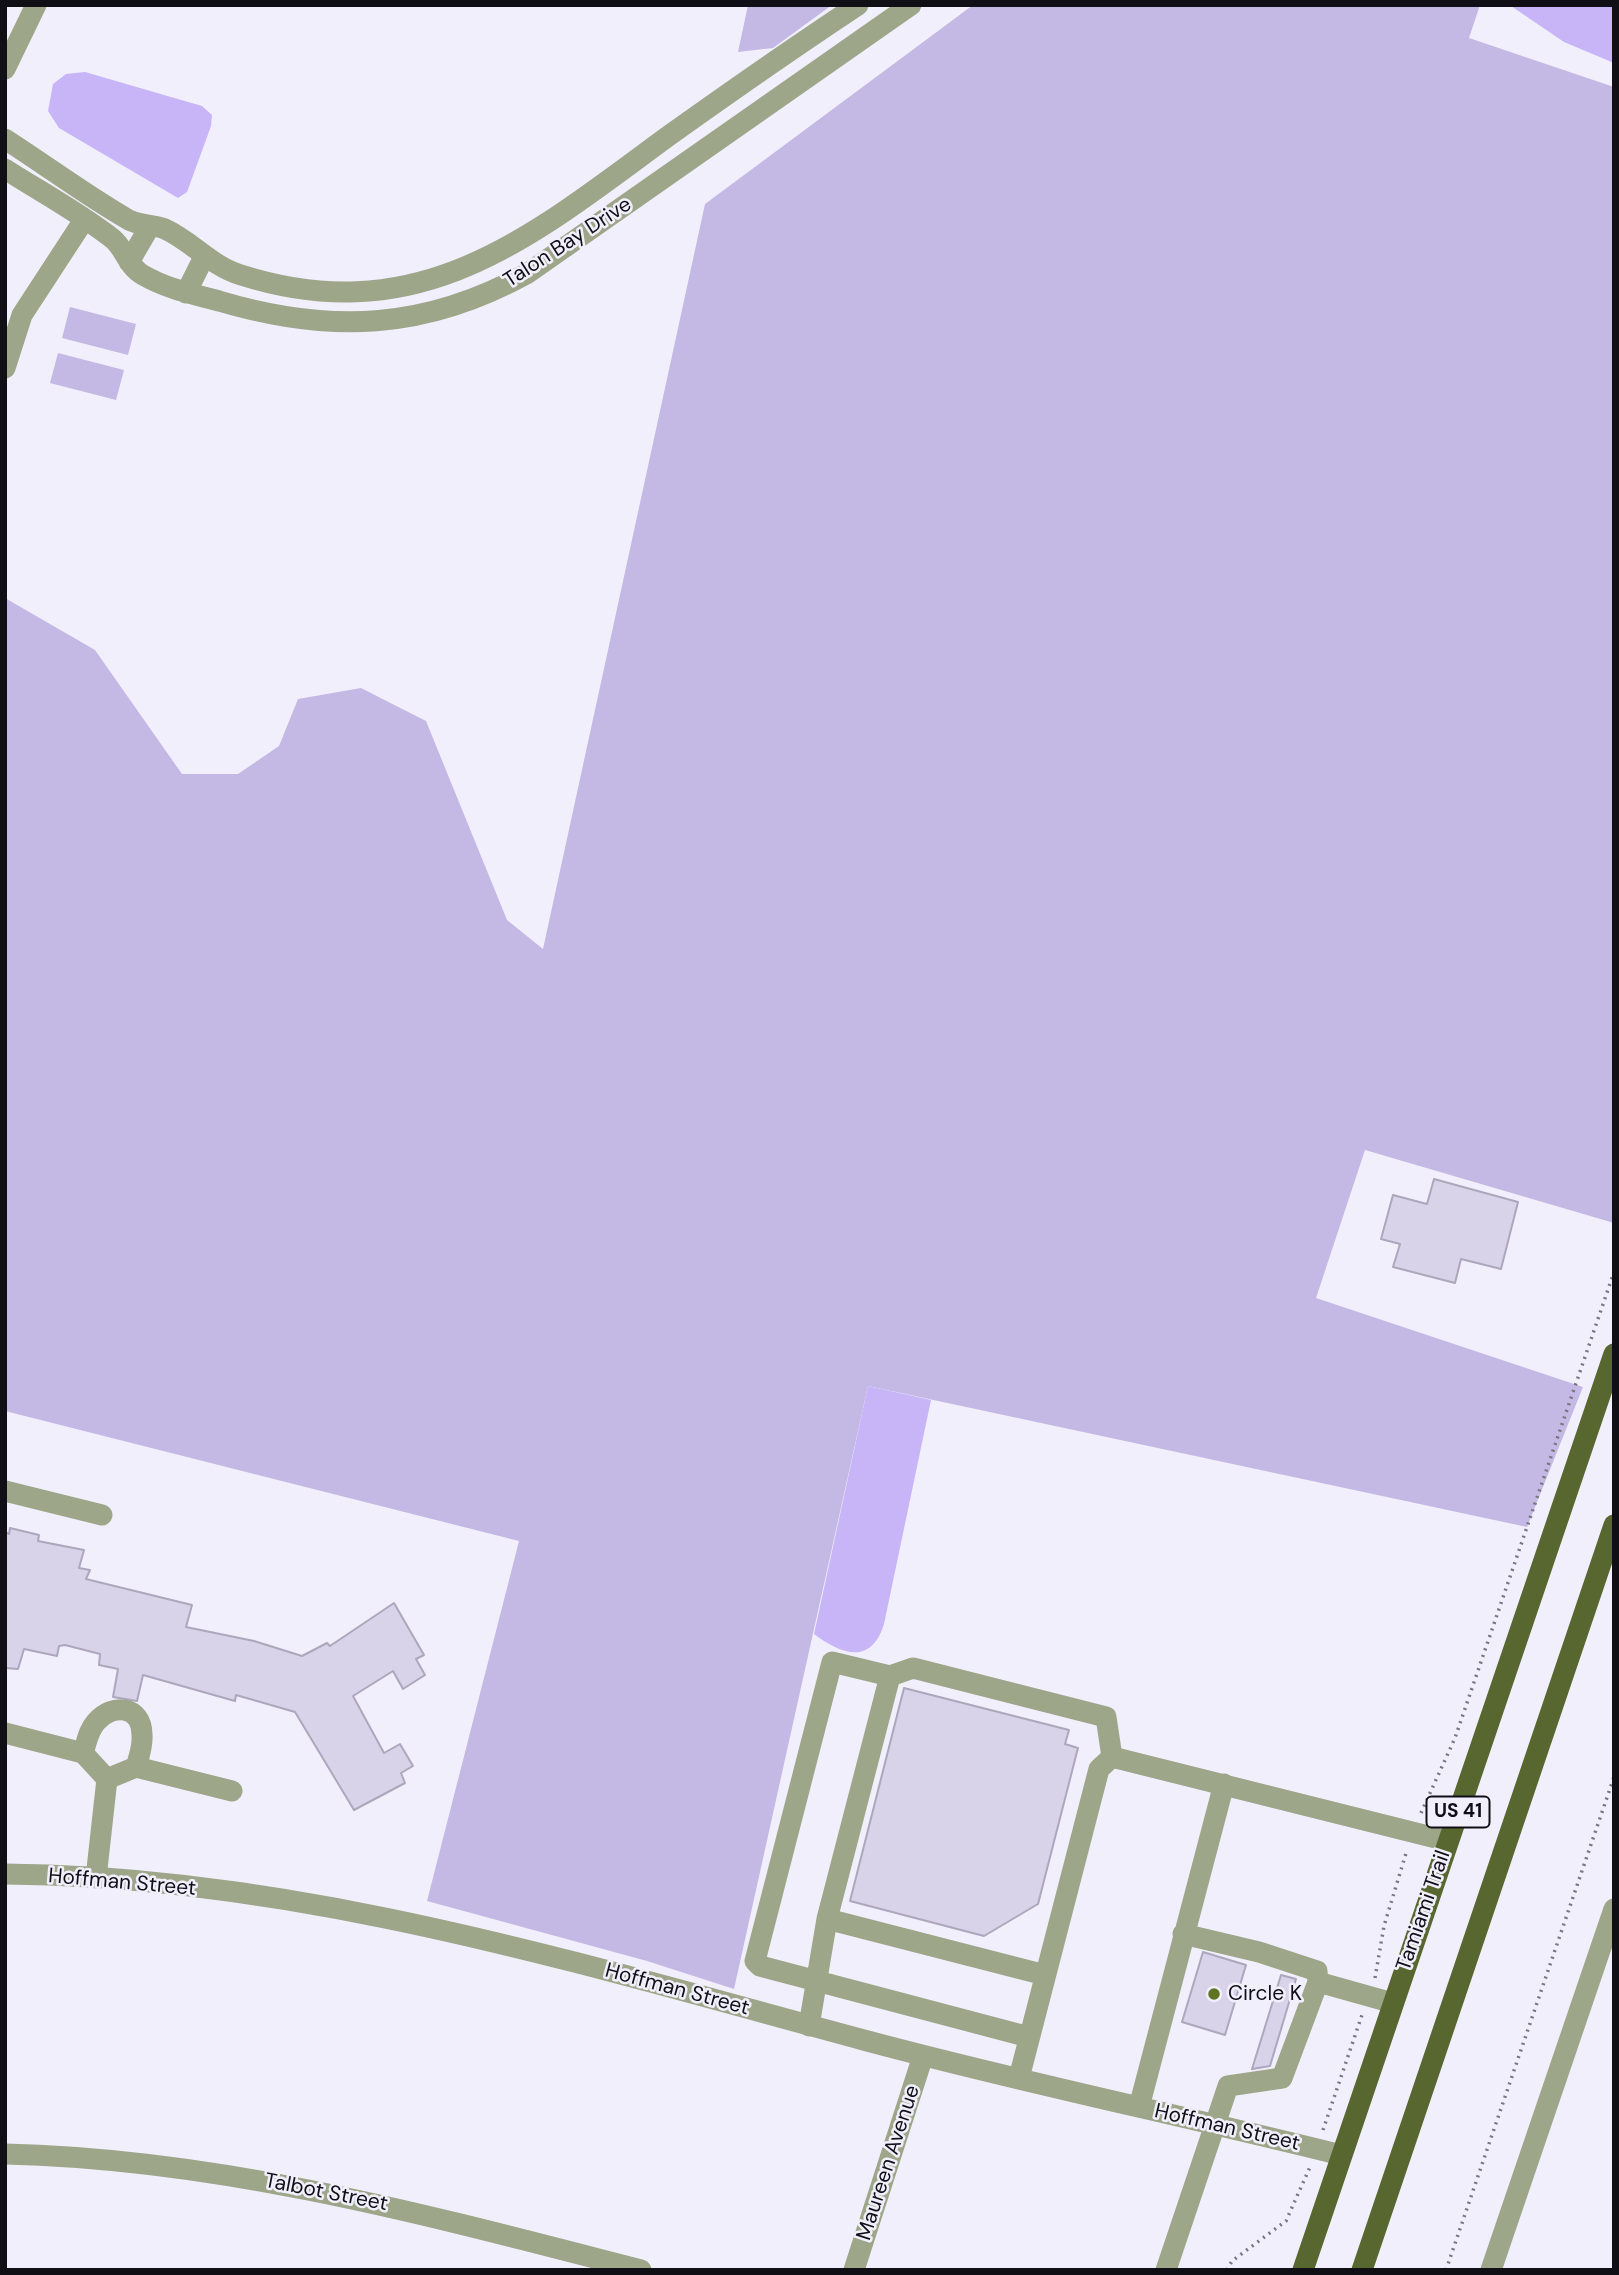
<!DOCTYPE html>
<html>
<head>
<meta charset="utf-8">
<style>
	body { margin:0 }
	#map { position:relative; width:1619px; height:2275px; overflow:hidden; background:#f2effd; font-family:"DM Sans",sans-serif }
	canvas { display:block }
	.frame { position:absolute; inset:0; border:7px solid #110f16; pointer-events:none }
</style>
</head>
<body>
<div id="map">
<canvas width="1619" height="2275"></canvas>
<div class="frame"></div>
</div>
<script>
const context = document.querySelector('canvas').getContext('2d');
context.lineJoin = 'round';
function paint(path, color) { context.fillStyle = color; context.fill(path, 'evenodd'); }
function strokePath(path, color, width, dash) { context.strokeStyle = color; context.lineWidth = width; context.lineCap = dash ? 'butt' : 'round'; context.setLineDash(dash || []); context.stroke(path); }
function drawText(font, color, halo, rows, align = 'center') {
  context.font = font + ' "DM Sans",sans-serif'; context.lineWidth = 5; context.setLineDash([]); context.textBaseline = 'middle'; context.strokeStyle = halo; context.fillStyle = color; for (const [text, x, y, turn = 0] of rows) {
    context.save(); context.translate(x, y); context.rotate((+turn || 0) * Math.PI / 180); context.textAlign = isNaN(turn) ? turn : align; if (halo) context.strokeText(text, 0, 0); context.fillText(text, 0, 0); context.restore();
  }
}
const green = new Path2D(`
	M748,5h84l-59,43 -35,4z
	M973,5h507l-11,33 145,49v1136l-249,-73 -49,148 267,89 -56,140 -659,-141 -134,603 -87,-28 -220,-60 92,-360 -514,-130v-813l90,52 87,124h56l41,-28 19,-47 63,-11 65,33 81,199 36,29 162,-745z
	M70,307l66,17 -8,31 -66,-17z
	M58,353l66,17 -8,30 -66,-17z`);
const water = new Path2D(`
	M1614,5v58l-50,-21 -53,-36z
	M85,72l117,34 10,9 -1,11 -24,66 -9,6 -119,-70 -11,-17 5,-27 13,-10z
	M868,1386l63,14 -47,224c-13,42 -43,30 -70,10z`);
const building = new Path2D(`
	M1434,1179l84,23 -17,67 -40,-10 -6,24 -62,-16 7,-23 -19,-5 12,-44 34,9z
	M10,1528l29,7 -1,6 46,9 -5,18 11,2 -4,9 106,26 -6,22 68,14 48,15 25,-13 3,3 64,-43 30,52 -8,4 9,16 -22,14 -10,-18 -40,25 31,57 16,-9 13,22 -12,7 4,10 -51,27 -59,-98 -59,-17 -1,6 -92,-26 -6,26 -24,-4 5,-28 -19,-4 1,-11 -35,-9 -6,1 -2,10 -33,-7 -6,20 -13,-1v-136l4,2z
	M904,1688l165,42 -4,14 13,4 -40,156 -54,32 -134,-35z
	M1203,1952l43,13 -21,70 -43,-13z
	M1281,1975l15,4 -26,87 -18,3z`);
const path = new Path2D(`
	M1421,1813l34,-75 159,-466
	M1375,1978l9,-52 23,-76
	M1323,2130l39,-115
	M1227,2270l5,-9 54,-40 24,-54
	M1446,2270l168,-493`);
const minor = new Path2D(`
	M5,69l31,-64
	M5,139c42,27 82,57 124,81 12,6 24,4 36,9 28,13 46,37 76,46 180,57 291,-39 426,-138 63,-45 126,-89 191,-132
	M5,169c36,23 75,44 108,70 12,10 15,28 30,36 24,14 50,19 76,26 111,33 206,29 309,-28l383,-268
	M129,262l21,-36
	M186,293l18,-36
	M5,368l17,-53 62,-95
	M5,1491l97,24
	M890,1676l-58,-14 -77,299 5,5 269,71
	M5,1733l78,20 24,26
	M83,1753c4,-11 5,-22 13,-31 16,-19 46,-17 46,13 1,11 -3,22 -6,32
	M5,1874c292,2 576,90 855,165 159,43 321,76 481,116
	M96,1878l11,-99 29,-12 96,24
	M827,1919l218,56
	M1183,1934l76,18 58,19 1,11 75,21
	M809,2026l18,-107 63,-243 23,-8 193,49 6,40 336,84
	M1019,2078l80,-309 13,-12
	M1139,2107l85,-323
	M5,2154c218,5 426,62 636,116
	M854,2270l69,-214
	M1166,2270l62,-184 54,-8 36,-96
	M1491,2270l123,-361`);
const major = new Path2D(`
	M1303,2270l311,-916
	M1362,2270l252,-745`);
const markers = [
	[1214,1994,7,"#5f7322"]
];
const shields = [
	[1458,1812,63]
];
const shieldNames = [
	["US 41",1458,1812]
];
const streetNames = [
	["Talon Bay Drive",568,243,-33],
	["Hoffman Street",122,1883,5],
	["Tamiami Trail",1424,1911,-71],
	["Hoffman Street",677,1990,15],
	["Hoffman Street",1227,2128,13],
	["Maureen Avenue",889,2163,-72],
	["Talbot Street",326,2193,11]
];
const poiNames = [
	["Circle K",1228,1994]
];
paint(green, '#c4b9e5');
paint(water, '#c7b5f8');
paint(building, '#d9d3e9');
strokePath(building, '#aca7bc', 2);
strokePath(path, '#797680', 3.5, [2, 5]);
strokePath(minor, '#9da689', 21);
strokePath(major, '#586730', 21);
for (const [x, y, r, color] of markers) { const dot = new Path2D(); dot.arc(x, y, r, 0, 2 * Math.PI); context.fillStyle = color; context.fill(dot); strokePath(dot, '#f2effd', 2.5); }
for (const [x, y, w] of shields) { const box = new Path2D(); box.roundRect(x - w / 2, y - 15.5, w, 31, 5); context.fillStyle = '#f2effd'; context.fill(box); strokePath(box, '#110f16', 2); }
drawText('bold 19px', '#110f16', null, shieldNames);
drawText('21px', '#110f16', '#f2effd', streetNames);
drawText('21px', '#110f16', '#f2effd', poiNames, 'left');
</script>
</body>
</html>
